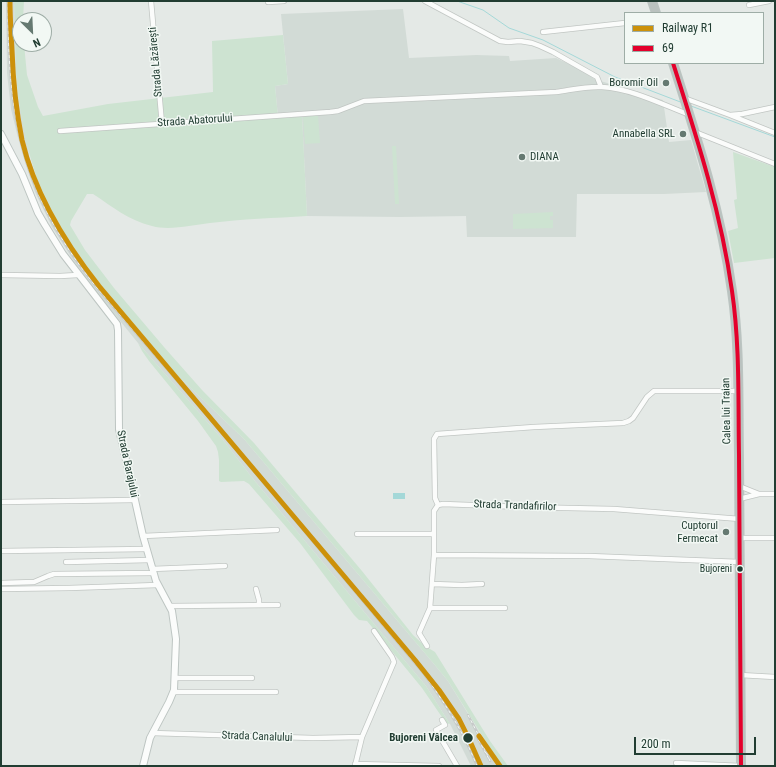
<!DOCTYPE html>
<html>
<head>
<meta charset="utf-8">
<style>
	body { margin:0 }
	#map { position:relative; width:776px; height:767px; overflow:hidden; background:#e4e9e6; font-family:"Roboto Condensed",sans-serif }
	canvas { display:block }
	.frame { position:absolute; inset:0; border:2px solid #213d32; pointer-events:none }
	.legend { position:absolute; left:624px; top:12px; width:140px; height:52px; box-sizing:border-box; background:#f2f8f4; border:1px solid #9eada6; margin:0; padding:5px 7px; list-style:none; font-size:12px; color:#213d32 }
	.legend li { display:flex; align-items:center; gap:8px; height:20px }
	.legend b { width:20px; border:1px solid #9eada6 }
	.north { position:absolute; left:12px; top:12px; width:40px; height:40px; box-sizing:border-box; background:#f2f8f4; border:1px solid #9eada6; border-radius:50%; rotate:156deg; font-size:11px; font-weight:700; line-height:16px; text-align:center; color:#213d32 }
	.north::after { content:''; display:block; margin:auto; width:14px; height:18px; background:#657971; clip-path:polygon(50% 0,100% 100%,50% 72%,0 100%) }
	.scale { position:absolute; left:634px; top:737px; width:122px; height:18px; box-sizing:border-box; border:2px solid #213d32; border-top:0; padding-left:5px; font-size:12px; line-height:14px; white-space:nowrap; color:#213d32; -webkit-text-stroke:3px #f2f8f4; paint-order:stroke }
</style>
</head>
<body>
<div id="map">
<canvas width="776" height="767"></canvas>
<div class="frame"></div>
<ul class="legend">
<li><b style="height:5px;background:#cc910a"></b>Railway R1</li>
<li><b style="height:5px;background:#e4002b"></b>69</li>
</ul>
<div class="north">N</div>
<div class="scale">200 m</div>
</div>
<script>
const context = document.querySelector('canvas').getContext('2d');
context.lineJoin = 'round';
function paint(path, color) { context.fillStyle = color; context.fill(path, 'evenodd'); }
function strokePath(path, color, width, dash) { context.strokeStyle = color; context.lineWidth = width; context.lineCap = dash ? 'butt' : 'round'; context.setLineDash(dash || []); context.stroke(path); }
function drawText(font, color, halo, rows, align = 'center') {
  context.font = font + ' "Roboto Condensed",sans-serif'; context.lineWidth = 3; context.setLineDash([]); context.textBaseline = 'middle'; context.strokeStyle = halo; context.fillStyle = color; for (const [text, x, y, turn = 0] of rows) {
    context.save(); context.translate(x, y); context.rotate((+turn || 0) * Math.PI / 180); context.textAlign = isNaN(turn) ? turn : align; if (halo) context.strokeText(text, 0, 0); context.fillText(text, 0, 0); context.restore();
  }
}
const built = new Path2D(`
	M6,1h8l2,73 2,23 12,62 7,21 28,55 31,44 78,93 70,67 190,225 14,17 38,62 16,23h-31l-21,-42 -24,-38 -172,-206 -31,-40 -85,-97 -48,-59 -19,-27 -19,-30 -17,-35 -10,-30 -8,-28 -6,-25 -4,-36z
	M403,9l6,49 67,-3 33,1 1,5 46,-3 28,13 10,8 69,21 6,42 22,-2 15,52 -42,2h-87l-1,43h-109l-1,-21 -66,1 -93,-1 -5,-100 -24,1 -3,-31 13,-2 -7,-70z`);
const green = new Path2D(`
	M14,1h10l-1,19h-3v24h4l3,31 11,32 5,9 65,-12 105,-12 -1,-51 71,-6 5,49 -13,2 3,31 24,-2 5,101c-32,2 -65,3 -97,7 -19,2 -40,8 -58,3 -24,-6 -39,-19 -59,-32h-6l-16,27 -1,4 15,25 29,38 50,59 38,43 52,53 108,128 51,64 12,11 10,6 55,89 18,25h-6l-4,-5 -50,-80 -14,-17 -190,-225 -70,-67 -78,-93 -31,-44 -13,-23 -15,-32 -11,-38 -8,-45 -2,-23z
	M318,115l2,28 -15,1 -2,-27z
	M392,146h4l3,58h-4z
	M733,152l42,15v91l-41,5 -6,-32 10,-3 -4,-28 3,-1z
	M553,212v4h-3v4h3v8l-40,1v-15z
	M138,343l85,97 31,40 172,206 24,38 -4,-1 -24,-35 -55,-67 -8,-1 -5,-5 -54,-72 -51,-59 -5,-3 -23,1 -2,-1v-21l-1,-8 -2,-6 -18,-25 -49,-60 -7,-10z`);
const water = new Path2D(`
	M393,493h12v6h-12z`);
const stream = new Path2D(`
	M457,1l26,9 26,18 34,12 72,37 68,26
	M691,106l84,31`);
const street = new Path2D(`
	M151,1l11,123
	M425,1l75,40 8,1 12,-1 12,2 8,3 13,6 44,25 4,10
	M268,2l16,-1
	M749,5l20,-4
	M543,32l82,-9
	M684,98l46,17 12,-1 33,-7
	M730,115l45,18
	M60,131l270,-19 8,-1 26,-10 192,-9c15,-2 30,-6 46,-5 31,2 59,17 88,28
	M695,132l80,32
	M1,275l59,1 18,-1
	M739,486l20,8
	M739,499l20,-5h16
	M1,502l133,-2
	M438,505l-3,-7 -1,-59 3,-5 97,-7 89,-4 6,-2 4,-3 14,-21 7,-6h84
	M357,534h77
	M143,536l134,-6
	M740,538h35
	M1,551l146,-2
	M434,555l155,1 151,6
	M66,562l84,-2
	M152,569l73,-3
	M1,583l33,-1 14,-6 6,-2 100,-1
	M432,584l30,1 20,-1
	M1,589l68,-1 89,-3
	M256,589l3,11v5
	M170,606l108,-1
	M430,608h75
	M427,646l-8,-13 11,-25 4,-53v-44l4,-6 5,-1 79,3 92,2 126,10
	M740,675l35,2
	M175,678h77
	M173,692h103
	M442,720l3,5 -9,5 21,36
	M152,733l161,5 49,-1
	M676,763l65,3
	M355,764l84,2
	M355,766l7,-29 32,-75 -2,-5 -18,-26`);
const secondary = new Path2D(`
	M1,134l21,40 16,39 7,12 18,29 54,70 1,6 1,99 24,107 13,45 16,30 4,28 -2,51 -5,12 -19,36 -7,28`);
const highway = new Path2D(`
	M652,1l4,12
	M673,63c24,75 48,149 59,228 8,54 6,110 7,164 1,104 1,207 2,311`);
const rail = new Path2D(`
	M8,1c0,61 3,125 26,182 15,39 38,74 64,106l123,143 203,242c22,31 39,57 53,92
	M468,715l11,21 11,25 -13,-24
	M490,752l10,14`);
const bus1 = new Path2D(`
	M673,63c24,75 48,149 59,228 8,54 6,110 7,164 1,104 1,207 2,311`);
const rail1 = new Path2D(`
	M10,1c0,16 1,32 2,49 1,30 4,60 10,90 13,55 43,103 77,146l316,374 24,30 20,29 10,20 12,27
	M479,736l21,30`);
const markers = [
	[666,83,4,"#657971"],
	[683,134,4,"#657971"],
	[522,157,4,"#657971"],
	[726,532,4,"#657971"],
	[740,569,3.5,"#213d32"],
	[468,738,5.5,"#213d32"]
];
const busNames = [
	["Bujoreni",732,569]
];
const streetNames = [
	["Strada Lăzărești",156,62,-95],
	["Strada Abatorului",195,121,-4],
	["Calea lui Traian",727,411,-91],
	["Strada Barajului",127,464,78],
	["Strada Trandafirilor",515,506,2],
	["Strada Canalului",257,737,2]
];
const poiNames = [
	["Boromir Oil",658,83],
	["Annabella SRL",675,134],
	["DIANA",530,157,"left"],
	["Cuptorul",718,526],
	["Fermecat",718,539]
];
const stopNames = [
	["Bujoreni Vâlcea",458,738]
];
paint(built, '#d2dbd6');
paint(green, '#cde3d1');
paint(water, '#a4d8d8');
strokePath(stream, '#a4d8d8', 1);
strokePath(street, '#c1c6c3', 6);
strokePath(secondary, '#bdc5c2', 8);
strokePath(highway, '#bcc5c2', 10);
strokePath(street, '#fbfcfb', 4.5);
strokePath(secondary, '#fbfcfb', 6);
strokePath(highway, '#bac2bf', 8);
strokePath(rail, '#c7cac9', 2.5);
strokePath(rail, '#f2f8f4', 1, [3]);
strokePath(bus1, '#e4002b', 4);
strokePath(rail1, '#cc910a', 5);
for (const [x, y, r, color] of markers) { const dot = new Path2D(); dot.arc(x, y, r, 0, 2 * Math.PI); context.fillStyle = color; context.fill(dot); strokePath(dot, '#f2f8f4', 1.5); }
drawText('10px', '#213d32', '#f2f8f4', busNames, 'right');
drawText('11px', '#213d32', '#f2f8f4', streetNames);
drawText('11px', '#213d32', '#f2f8f4', poiNames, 'right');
drawText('bold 11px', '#213d32', '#f2f8f4', stopNames, 'right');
</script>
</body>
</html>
